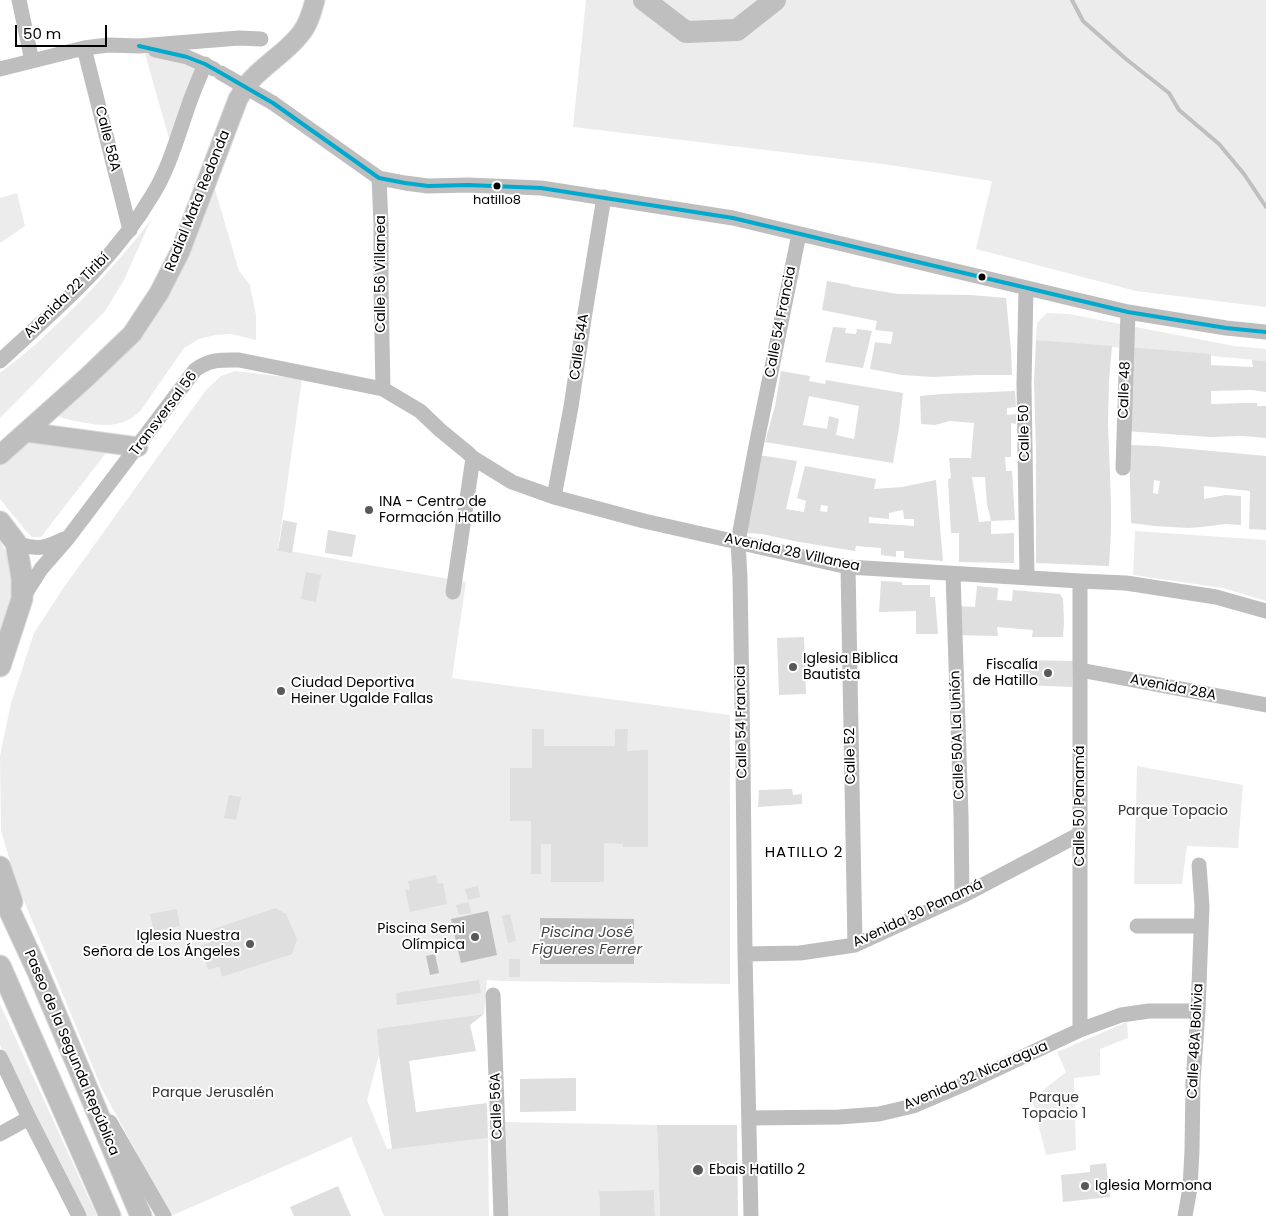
<!DOCTYPE html>
<html>
<head>
<meta charset="utf-8">
<style>
	body { margin:0 }
	#map { position:relative; width:1266px; height:1216px; overflow:hidden; background:#fff; font-family:Poppins,sans-serif }
	canvas { display:block }
	.scale { position:absolute; left:15px; top:25px; width:92px; height:22px; box-sizing:border-box; border:2px solid #000; border-top:0; padding-left:6px; font-size:15px; line-height:18px; white-space:nowrap; color:#000; -webkit-text-stroke:4px #fff; paint-order:stroke }
</style>
</head>
<body>
<div id="map">
<canvas width="1266" height="1216"></canvas>
<div class="scale">50 m</div>
</div>
<script>
const context = document.querySelector('canvas').getContext('2d');
context.lineJoin = 'round';
function paint(path, color) { context.fillStyle = color; context.fill(path, 'evenodd'); }
function strokePath(path, color, width, dash) { context.strokeStyle = color; context.lineWidth = width; context.lineCap = dash ? 'butt' : 'round'; context.setLineDash(dash || []); context.stroke(path); }
function drawText(font, color, halo, rows, align = 'center') {
  context.font = font + ' Poppins,sans-serif'; context.lineWidth = 4; context.setLineDash([]); context.textBaseline = 'middle'; context.strokeStyle = halo; context.fillStyle = color; for (const [text, x, y, turn = 0] of rows) {
    context.save(); context.translate(x, y); context.rotate((+turn || 0) * Math.PI / 180); context.textAlign = isNaN(turn) ? turn : align; if (halo) context.strokeText(text, 0, 0); context.fillText(text, 0, 0); context.restore();
  }
}
const green = new Path2D(`
	M586,0h680v307l-130,-16 -160,-42 16,-68 -109,-17 -310,-37z
	M144,50l54,15 -26,84z
	M212,179l27,92 11,14 6,30v25l-25,-6 -16,1 -16,4 -15,9 -43,62c-6,6 -13,11 -21,13 -15,5 -45,-1 -60,-6l-4,-7 82,-83z
	M17,193l8,33 -25,17v-45z
	M151,220l-27,60 -19,31 -105,107v-45c12,-9 24,-19 36,-29 42,-38 81,-80 115,-124z
	M1047,313l22,1 165,32 32,3v12l-230,-21 1,-17z
	M235,371l67,8 -24,170 188,33 -14,96 278,37v269l-227,-3 -16,-1 -3,34 -106,16 1,25 -12,45 20,49 101,-11 1,78h-105l-33,-79 -180,79 -69,-127 -85,-205 -16,-53 -1,-75 11,-53 23,-70 30,-46 142,-197 15,-14zM275,908l16,46 -69,23 -3,-10 -11,3 -8,-24 11,-4 -4,-11z
	M33,438l76,11 -68,88h-9l-6,-6 -26,-32v-36z
	M1135,531l131,9v61l-43,-13 -90,-13z
	M0,541c5,9 11,19 14,29 4,15 -10,58 -14,75z
	M1137,766l106,19 -5,63 -51,-2 -5,38h-48z
	M0,1004l97,212h-11l-53,-103 -33,-68z
	M1127,1022l1,16 -28,11v26l-26,3 2,72 -30,5 -14,-56 34,-27 -9,-20z
	M505,1122l152,3 3,91h-5l-1,-26 -55,1 1,25h-91z`);
const water = new Path2D(`
	M488,911l9,44 -36,8 -10,-44z
	M540,918l94,1v45h-94z
	M435,954l4,19 -9,2 -4,-19z`);
const stream = new Path2D(`
	M1072,0l11,21 43,38 43,34 10,17 40,34 25,30 22,33`);
const river = new Path2D(`
	M644,0l42,32 51,-2 38,-30`);
const building = new Path2D(`
	M827,281l23,4v1l48,8 73,1 35,3 5,52 1,25h-36l-43,2 -31,-2 -32,-6 5,-27 16,2 2,-12 -18,-2 2,-9 -55,-11z
	M833,327l13,1 -1,5 11,1 1,-5 15,2 -9,37 -38,-6z
	M1036,340l76,6 -3,34 -1,43 3,79v29l-2,35 -73,-3v-113l-2,-68z
	M1127,347l84,7v11l42,2 -1,-7 14,1v31l-14,-2 -41,1v13l33,-1h13v3h9v32l-24,-2 -32,1 -85,-6z
	M781,371l29,5 -1,5 16,3 1,-4 77,13 -4,35 -6,35 -128,-21 10,-36zM809,396l50,10 -5,33 -18,-4 3,-16 -10,-3 -2,13 -24,-4z
	M1015,391l1,16 -9,1v7l10,-1 -1,10 -5,-1v34h-6l1,14h6l3,49 -24,1v13l23,-1v30l-55,-1v-29h-8l-3,-54 3,-1 -2,-20h22l3,-35 -24,-2 -15,4 -14,-1 -1,-28 21,-2zM972,477h13l2,27 4,17 -12,1z
	M1129,445l28,1 109,10v74l-17,-1 1,-38 -46,-5v13l21,-4 16,1v29l-16,-1 -23,3 -13,1 -35,-2 -23,-3zM1154,480l6,1 -2,13 -5,-1z
	M759,455l38,6 -11,48 18,3 2,-11 -9,-3 8,-32 71,13 -2,10 28,-2 34,-7 7,81 -39,-3v-7h-8v6l-15,-2v-7l-25,-2 -1,5 -56,-9 -37,-8 -16,-1zM821,505l7,1 -1,6 -7,-1zM903,510l1,9h10v7l-45,-3v-6l20,2v-6z
	M283,520l14,3 -5,30 -14,-2z
	M328,530l28,5 -4,22 -27,-4z
	M306,572l15,3 -5,27 -15,-3z
	M881,581l21,1v3h28v12h5l3,37h-22v-23l-37,1z
	M977,586l21,2 -1,12 15,1 1,-11 47,4 3,5 1,23 -1,15h-31l1,-7 -36,-3 1,9 -43,-1 1,-29 19,1z
	M804,637l2,57 -27,1 -2,-57z
	M1023,660l50,1 -1,26 -49,-2z
	M532,729h12v17h71v-17h13l-1,22 21,-1v97h-25v-3l-19,-1v39h-53v-38h-10v30h-10v-53h-21v-53h22z
	M792,789l1,6 9,-1v10l-44,3 1,-17z
	M229,795l12,2 -5,23 -12,-2z
	M436,875l2,9 5,-1 4,21 -37,8 -5,-22h5l-2,-9z
	M478,886l2,11 -12,3 -3,-11z
	M469,902l2,11 -12,2 -3,-10z
	M275,908l11,6 11,25 -5,15 -70,23 -3,-10 -11,3 -8,-24 11,-4 -4,-11z
	M177,909l3,17 -26,5 -4,-17z
	M510,914l6,27 -8,2 -6,-27z
	M509,959h11v18h-11z
	M479,980l2,13 -84,12 -1,-12z
	M484,1014l-14,11 6,26 -67,10 7,51 71,-9 1,35 -96,11 -13,-94 -2,-26z
	M576,1078v33l-56,1v-33z
	M657,1125h80l1,91h-78z
	M1106,1163l4,34 -47,5 -2,-27 29,-3v-7z
	M338,1186l13,30h-57l-4,-9z
	M654,1190l1,26h-55l-1,-25z`);
const minor = new Path2D(`
	M19,0l13,61
	M84,48l46,182
	M155,50l32,7 27,12
	M0,69l84,-21 24,-3 31,1 100,-8 22,1
	M273,103l106,75 26,5 23,3 40,-1 73,3 192,30 395,94 98,16 40,4
	M379,178l2,46v65l2,100
	M1026,288l-2,96 3,194
	M0,361c56,-52 114,-100 153,-167 16,-26 24,-56 34,-84 5,-16 12,-31 18,-46
	M1123,468l5,-156
	M554,497l17,-90 13,-88 20,-122
	M16,543c21,7 28,6 48,-4
	M848,567l7,378
	M953,574l8,241 1,81
	M1080,581v449
	M453,592l20,-134
	M22,599l19,-30 27,-31 127,-168c15,-11 26,-10 44,-10l144,29 37,22 20,19 28,23 5,5 39,24 42,15 90,24 204,46 232,14 46,2 90,14 50,14
	M1080,670l186,35
	M1137,926h64
	M745,954l55,-1 55,-8 107,-49 118,-62
	M493,995l8,221
	M0,1057l29,61 50,98
	M749,1118l90,-1 40,-3 34,-8 56,-24 111,-52 41,-15 28,-4h49
	M110,1122l54,94
	M0,1134l29,-16
	M751,1216l-6,-262 -2,-194 -3,-182 -2,-36 18,-96 43,-212
	M1185,1216l5,-28 2,-37 1,-69 5,-71 4,-105 -3,-41`);
const major = new Path2D(`
	M26,432l112,15
	M0,455l85,-76 47,-45 27,-41 21,-41 58,-153c3,-4 5,-9 8,-13 16,-21 41,-33 56,-54 7,-9 10,-21 13,-32`);
const highway = new Path2D(`
	M0,522l16,21 6,35v21l-22,67
	M0,867l12,35
	M0,890l38,82 103,244
	M0,966l110,250`);
const minorBridge = new Path2D(`
	M221,73l52,30`);
const bus1 = new Path2D(`
	M139,46l48,11 18,7 16,9 52,30 106,75 26,5 23,3 40,-1 73,3 192,30 395,94 98,16 40,4`);
const markers = [
	[497,186,4.5,"#000"],
	[982,277,4.5,"#000"],
	[369,510,5,"#595959"],
	[793,667,5,"#595959"],
	[1048,673,5,"#595959"],
	[281,691,5,"#595959"],
	[475,937,5,"#595959"],
	[250,944,5,"#595959"],
	[698,1170,6,"#595959"],
	[1085,1186,5,"#595959"]
];
const busNames = [
	["hatillo8",497,201]
];
const streetNames = [
	["Calle 58A",107,139,76],
	["Radial Mata Redonda",198,201,-68],
	["Calle 56 Villanea",381,274,-90],
	["Avenida 22 Tiribí",67,296,-45],
	["Calle 54 Francia",781,322,-79],
	["Calle 54A",580,347,-82],
	["Calle 48",1125,390,-88],
	["Transversal 56",164,414,-53],
	["Calle 50",1025,433,-91],
	["Avenida 28 Villanea",792,553,12],
	["Avenida 28A",1173,688,11],
	["Calle 54 Francia",742,722,-91],
	["Calle 50A La Unión",958,735,-92],
	["Calle 52",851,756,-91],
	["Calle 50 Panamá",1080,806,-90],
	["Avenida 30 Panamá",918,914,-25],
	["Calle 48A Bolivia",1196,1041,-87],
	["Paseo de la Segunda República",71,1053,67],
	["Avenida 32 Nicaragua",976,1076,-23],
	["Calle 56A",497,1106,-92]
];
const poiNames = [
	["INA - Centro de",379,502],
	["Formación Hatillo",379,518],
	["Iglesia Biblica",803,659],
	["Bautista",803,675],
	["Fiscalía",1038,665,"right"],
	["de Hatillo",1038,681,"right"],
	["Ciudad Deportiva",291,683],
	["Heiner Ugalde Fallas",291,699],
	["Piscina Semi",465,929,"right"],
	["Olímpica",465,945,"right"],
	["Iglesia Nuestra",240,936,"right"],
	["Señora de Los Ángeles",240,952,"right"],
	["Ebais Hatillo 2",709,1170],
	["Iglesia Mormona",1095,1186]
];
const parkNames = [
	["Parque Topacio",1173,811],
	["Parque Jerusalén",213,1093],
	["Parque",1054,1098],
	["Topacio 1",1054,1114]
];
const neighbourhoodNames = [
	["HATILLO 2",804,853]
];
const waterNames = [
	["Piscina José",587,933],
	["Figueres Ferrer",587,950]
];
paint(green, '#ececec');
paint(water, '#bfbfbf');
strokePath(stream, '#bfbfbf', 4);
strokePath(river, '#bfbfbf', 22);
paint(building, '#dfdfdf');
strokePath(major, '#dbdbdb', 21);
strokePath(highway, '#dbdbdb', 23);
strokePath(minor, '#bebebe', 15);
strokePath(major, '#bebebe', 19);
strokePath(highway, '#bebebe', 21);
strokePath(minorBridge, '#bebebe', 15);
strokePath(bus1, '#00a9ce', 4);
for (const [x, y, r, color] of markers) { const dot = new Path2D(); dot.arc(x, y, r, 0, 2 * Math.PI); context.fillStyle = color; context.fill(dot); strokePath(dot, '#fff', 2); }
drawText('13px', '#000', '#fff', busNames);
drawText('14px', '#000', '#fff', streetNames);
drawText('14px', '#000', '#fff', poiNames, 'left');
drawText('14px', '#333', '#fff', parkNames);
context.letterSpacing = '1px';
drawText('15px', '#000', '#fff', neighbourhoodNames);
context.letterSpacing = '0px';
drawText('italic 15px', '#444', '#fff', waterNames);
</script>
</body>
</html>
